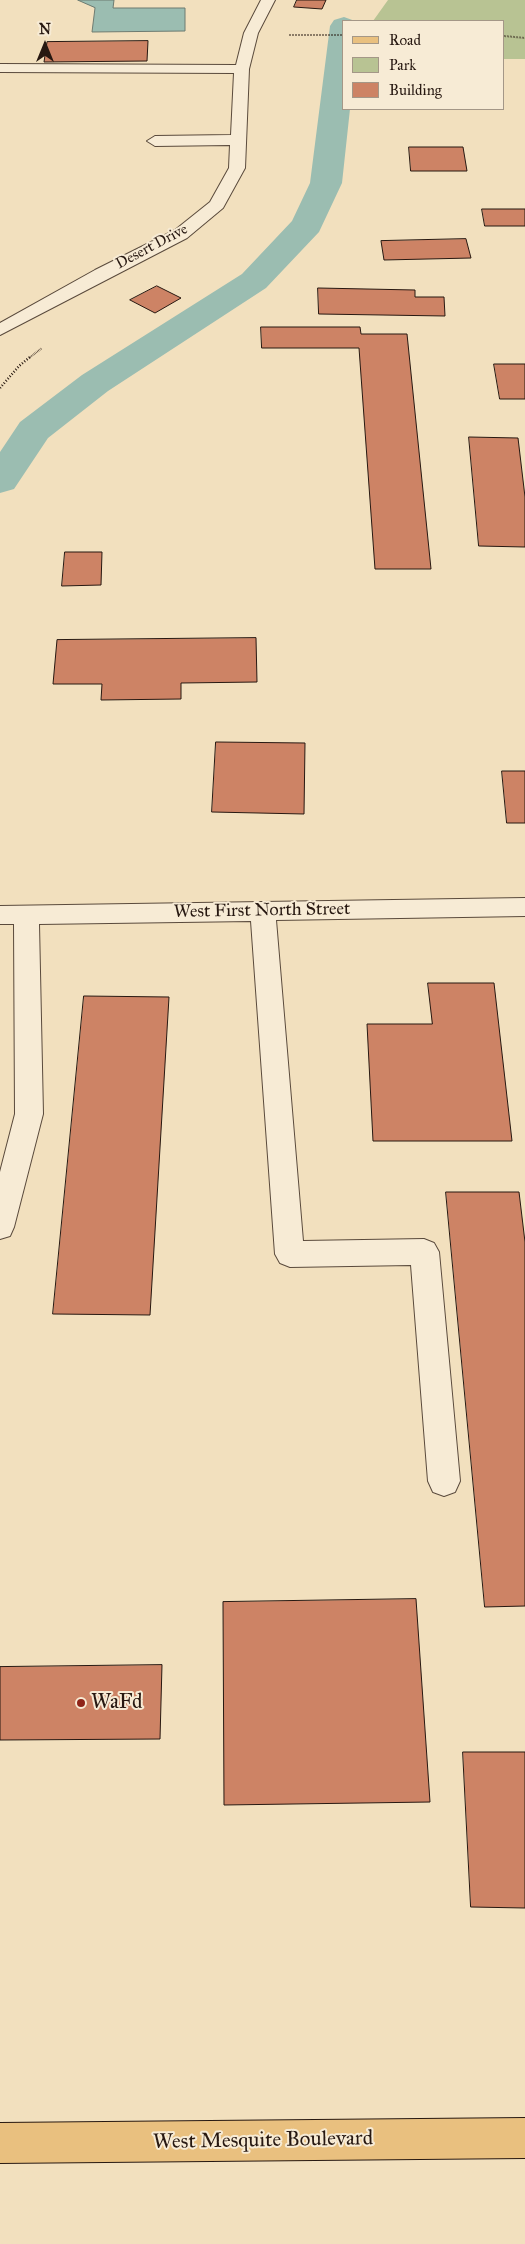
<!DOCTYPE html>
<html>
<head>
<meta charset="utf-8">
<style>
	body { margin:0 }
	#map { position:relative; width:525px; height:2244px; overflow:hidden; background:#f2e0be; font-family:"IM FELL Great Primer",serif }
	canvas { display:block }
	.legend { position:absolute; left:342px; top:20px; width:162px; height:90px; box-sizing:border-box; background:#f7ebd5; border:1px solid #a49787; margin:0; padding:6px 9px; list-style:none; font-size:15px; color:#271811 }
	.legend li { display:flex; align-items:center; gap:10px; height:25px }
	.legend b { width:25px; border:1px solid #a49787 }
	.north { position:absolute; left:20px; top:20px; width:50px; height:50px; -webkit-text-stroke:4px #f7ebd5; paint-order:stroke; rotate:0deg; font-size:14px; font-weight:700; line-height:20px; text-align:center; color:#271811 }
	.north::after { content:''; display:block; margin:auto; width:18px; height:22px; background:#271811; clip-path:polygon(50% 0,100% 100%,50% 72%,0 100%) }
</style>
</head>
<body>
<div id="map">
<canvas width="525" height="2244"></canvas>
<ul class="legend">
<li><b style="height:6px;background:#e9c07f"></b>Road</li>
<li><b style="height:14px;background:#b8c393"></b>Park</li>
<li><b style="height:14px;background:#cd8365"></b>Building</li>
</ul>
<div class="north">N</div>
</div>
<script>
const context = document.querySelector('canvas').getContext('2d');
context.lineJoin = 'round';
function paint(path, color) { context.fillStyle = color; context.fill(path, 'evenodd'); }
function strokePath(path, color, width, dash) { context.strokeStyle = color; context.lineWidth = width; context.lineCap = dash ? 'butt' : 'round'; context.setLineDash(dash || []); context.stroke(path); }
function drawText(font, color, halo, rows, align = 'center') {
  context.font = font + ' "IM FELL Great Primer",serif'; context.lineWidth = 4; context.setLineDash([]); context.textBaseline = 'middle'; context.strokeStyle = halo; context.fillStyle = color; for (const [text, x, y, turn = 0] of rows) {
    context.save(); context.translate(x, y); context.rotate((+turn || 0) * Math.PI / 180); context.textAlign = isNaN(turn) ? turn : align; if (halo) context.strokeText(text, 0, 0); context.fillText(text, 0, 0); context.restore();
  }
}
const green = new Path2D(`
	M388,0h137v59h-21v-38h-131z`);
const water = new Path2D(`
	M78,0h36l-1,8h72v23l-93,1 3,-24z`);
const canal = new Path2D(`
	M344,17l11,4h-11v88h6l-8,74 -23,49 -53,56 -158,103 -60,47 -34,51 -14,4v-41l20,-30 62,-47 160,-101 50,-53 18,-38 20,-157 4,-6z`);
const building = new Path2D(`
	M297,0h29l-4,9 -28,-2z
	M148,41l-1,20 -103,1 3,-20z
	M409,147h54l4,24h-56z
	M482,209h43v17h-40z
	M466,239l5,19 -87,2 -3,-19z
	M157,286l24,12 -26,15 -25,-13z
	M318,288l97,2v7h29l1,19 -126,-2z
	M261,327h99l1,7h46l24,235h-56l-16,-221h-97z
	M494,364h31v35h-25z
	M469,437l49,1 7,59v50l-46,-1z
	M65,552h37l-1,33 -39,1z
	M256,638l1,44 -76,1v16l-80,1 1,-16h-49l4,-44z
	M216,742l89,1 -1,71 -92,-2z
	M502,771h23v52h-18z
	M428,983h66l18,158h-139l-6,-117h65z
	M84,996l85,1 -19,318 -97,-1z
	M446,1192h73l6,50v364l-40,1z
	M416,1599l14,203 -206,3 -1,-203z
	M162,1665l-2,74 -160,1v-73z
	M463,1752h62v156l-54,-1z`);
const pathFar1 = new Path2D(`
	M289,35h55
	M504,36l21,2
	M29,358l13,-10`);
const path = new Path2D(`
	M0,388l19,-22 11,-9`);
const minor = new Path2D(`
	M261,0h14l-17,33 -9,36 -4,99 -22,40 -36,30 -187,97v-12l95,-53 80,-40 35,-28 19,-34 1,-23 -75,1 -8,-5 8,-5 76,-1 3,-62 -234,-1v-8l236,1 8,-32z
	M525,898v18l-249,4 27,321 121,-2 10,4 5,9 21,229 -5,11 -11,4 -11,-4 -5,-11 -17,-216 -121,2 -10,-4 -5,-9 -24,-333 -212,3 4,190 -29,113 -4,9 -10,3v-67l15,-58 -1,-190h-14v-18z`);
const major = new Path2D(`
	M525,2118v40l-525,5v-40z`);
const markers = [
	[81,1703,5,"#8f2418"]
];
const farStreetnames = [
	["Desert Drive",152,247,-28]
];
const streetNames = [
	["West First North Street",262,911,-1]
];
const nearPoinames = [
	["WaFd",91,1703]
];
const nearStreetnames = [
	["West Mesquite Boulevard",263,2141,-1]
];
paint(green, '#b8c393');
paint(water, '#9bbdb1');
strokePath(water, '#6d7b71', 1);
paint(canal, '#9bbdb1');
paint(building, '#cd8365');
strokePath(building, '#271811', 1);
strokePath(minor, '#5a4a3c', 2);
strokePath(major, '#271811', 2);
strokePath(pathFar1, '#271811', 2, [0.5, 1]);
strokePath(path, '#271811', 2.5, [1, 2]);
paint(minor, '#f7ebd5');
paint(major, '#e9c07f');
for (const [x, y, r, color] of markers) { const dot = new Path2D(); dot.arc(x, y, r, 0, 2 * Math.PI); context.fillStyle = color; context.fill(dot); strokePath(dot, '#f7ebd5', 2); }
drawText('15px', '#271811', '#f7ebd5', farStreetnames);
drawText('18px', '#271811', '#f7ebd5', streetNames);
drawText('21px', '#271811', '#f7ebd5', nearPoinames, 'left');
drawText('21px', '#271811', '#f7ebd5', nearStreetnames);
</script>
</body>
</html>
